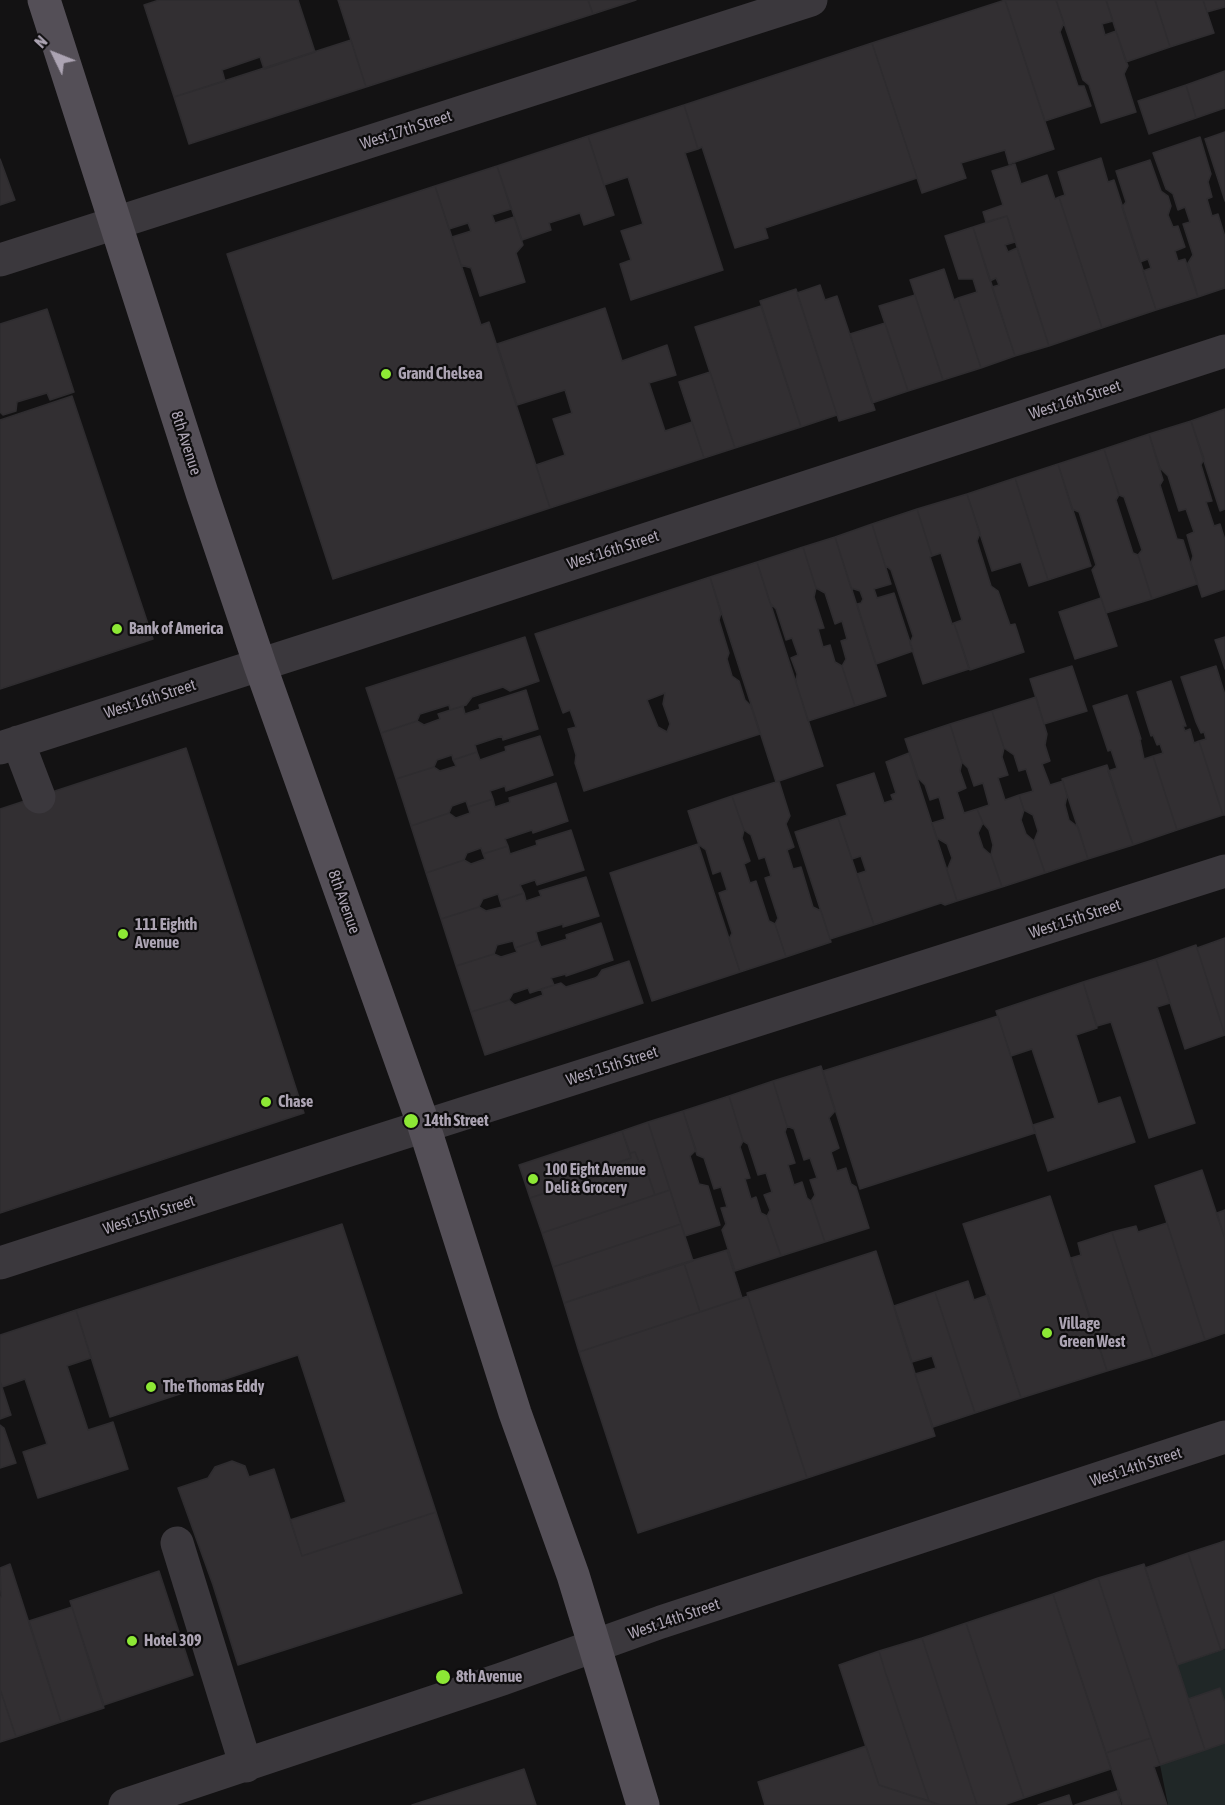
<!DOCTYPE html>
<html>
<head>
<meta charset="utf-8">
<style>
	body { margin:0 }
	#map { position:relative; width:1225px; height:1805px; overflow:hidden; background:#131213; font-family:"Asap Condensed",sans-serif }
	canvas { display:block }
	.north { position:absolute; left:24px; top:24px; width:60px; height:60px; -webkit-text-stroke:4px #0e0d0e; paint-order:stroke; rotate:313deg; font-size:16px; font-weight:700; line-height:24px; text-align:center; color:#aca4b3 }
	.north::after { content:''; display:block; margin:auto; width:21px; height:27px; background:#aca4b3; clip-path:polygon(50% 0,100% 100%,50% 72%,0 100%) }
</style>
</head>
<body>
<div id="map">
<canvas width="1225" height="1805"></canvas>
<div class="north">N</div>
</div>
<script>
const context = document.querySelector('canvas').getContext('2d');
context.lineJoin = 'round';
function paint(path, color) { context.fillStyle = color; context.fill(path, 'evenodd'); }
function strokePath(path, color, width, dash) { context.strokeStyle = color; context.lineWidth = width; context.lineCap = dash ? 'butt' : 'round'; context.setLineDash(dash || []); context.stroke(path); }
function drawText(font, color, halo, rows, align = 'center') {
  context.font = font + ' "Asap Condensed",sans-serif'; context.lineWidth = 4.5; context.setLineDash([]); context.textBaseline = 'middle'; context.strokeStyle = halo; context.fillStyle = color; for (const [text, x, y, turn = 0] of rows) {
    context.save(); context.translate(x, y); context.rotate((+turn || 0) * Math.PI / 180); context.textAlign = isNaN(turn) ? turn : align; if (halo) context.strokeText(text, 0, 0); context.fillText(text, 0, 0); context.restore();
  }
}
const green = new Path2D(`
	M1225,1649v54l-5,-14 -32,10 -11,-34z
	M1225,1743v62h-57l-8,-40z`);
const building = new Path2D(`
	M159,0h139l17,52 -51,17 -4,-12 -38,13 3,11 -51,16 -30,-92z
	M338,0h250l5,14 -227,73z
	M588,0h48l-43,14z
	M1005,0h51l8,23 -4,9 18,54h6l7,20 -46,15z
	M1005,0l49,149 -45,15 -4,-14 -44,13 5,15 -44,15 -50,-150z
	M1056,0h50l7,21 -11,3 3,11 11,-4 12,35 -4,8 12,38 -35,11 -12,-38 -6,-5z
	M1106,0h49l15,47 -44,15z
	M1155,0h48l11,33 -44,14z
	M1203,0h22v7l-18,5z
	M351,40l15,47 -177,57 -15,-47z
	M872,43l45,135 -152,50 3,10 -33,10 -33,-101 -4,2 -14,-44z
	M1225,71v37l-29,10 -10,-33z
	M1186,85l10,33 -47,16 -11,-33z
	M684,105l14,44 -13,4 38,117 -92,30 -11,-36 11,-4 -10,-29 22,-7 -15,-47 -24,8 -16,-49z
	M1225,132v69l-20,-62z
	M588,136l26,79 -30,10 -4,-12 -31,10 2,7 -29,10 -25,-74z
	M1200,137l11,37 -3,8 4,15 -5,2 5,17 6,-2 7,23v51l-27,9 -10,-34 5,-8 -10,-31 7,-2 -5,-15 -7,3 -5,-16 -7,-5 -13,-36z
	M1101,158l7,24 6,-2 42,130 -54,18 -43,-131 6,-2 -7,-23z
	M0,159l15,41 -15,5z
	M1150,160l11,31 7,5 3,10 -3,9 5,12 5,-1 7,21 -10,4 3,10 7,-2 13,38 -42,13 -13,-39 8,-3 -3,-9 -8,3 -18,-55 4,-5 -10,-31z
	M1015,164l6,20 26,-9 8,24 4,-2 43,131 -53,18 -42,-130 -21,6 -3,-10 20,-7 -11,-34z
	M497,166l14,43 -19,6 3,8 19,-6 9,28 -7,8 9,29 -45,14 -9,-28 -10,-3 -9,-28 19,-6 -3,-8 -19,6 -14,-43z
	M435,186l46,139 8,-3 61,186 -217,71 -106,-325z
	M1007,216l8,26 -10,3 3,7 9,-4 32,98 -34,10 -23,-69 7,-2 -3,-7 -6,3 -17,-54z
	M973,227l42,129 -34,12 -23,-70 19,-6 -4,-13h-14l-14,-43z
	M944,269l10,31 4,-2 23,70 -38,12 -33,-100z
	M820,285l5,15 12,-4 38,114 -36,11 -42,-128z
	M796,289l41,126 -36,12 -41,-126z
	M915,295l28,85 -35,11 -29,-85z
	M761,306l40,121 -66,21 -40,-121z
	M605,308l17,53 45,-16 9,30 -27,8 16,48 27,-9 12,36 -154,50 -14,-43 29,-10 -12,-36 19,-6 -7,-23 -48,15 -20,-61z
	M47,309l27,83 -24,8 -3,-7 -30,9 -1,9 -13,4 -3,-3v-88z
	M885,323l23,68 -36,12 -22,-69z
	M710,372l25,76 -31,10 -25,-76z
	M72,396l81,243 -153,50v-269z
	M1225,409v100l-5,2 -29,-90z
	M1191,421l13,38 -3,6 11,36 -6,1 8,24 6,-2 5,16v49l-23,8 -11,-34 2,-7 -6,-21 7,-3 -8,-23 -7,2 -11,-35 -8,-8 -11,-34z
	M1149,434l14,46 -3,5 17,54 6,1 14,44 -45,15 -14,-44 4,-5 -18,-53 -5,-2 -15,-46z
	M1104,449l15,46 -3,5 17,53 5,2 14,44 -46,14 -14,-43 4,-5 -17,-53 -7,-3 -14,-45z
	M1058,464l33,102 -43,14 -33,-102z
	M1015,478l33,102 -19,6 -8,-24 -29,9 -25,-77z
	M967,494l13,39 -3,8 14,45 7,5 12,34 5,-1 9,28 -54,18 -16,-47 8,-3 -21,-67 -9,3 -15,-47z
	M917,509l15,47 -2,1 22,67 2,-1 15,46 -46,15 -13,-41 3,-7 -22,-66 -6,-5 -13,-41z
	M872,524l19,60 -17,5 3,9 17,-5 19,58 -37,13 -19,-60 4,-1 2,-4 -3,-8 -9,-3 -16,-51z
	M835,537l51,159 -31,10 -13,-40 4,-7 -5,-18 6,-2 -5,-18 -7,3 -10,-31 -9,-5 -13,-41z
	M803,547l13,41 -2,9 10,31 -6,1 5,18 7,-2 5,17 7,4 13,40 -47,15 -12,-39 1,-8 -6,-16 7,-3 -6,-17 -6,2 -10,-31 -6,-6 -13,-41z
	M757,562l66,204 -47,16 -66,-205z
	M710,577l11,36 -2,7 10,33 -2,6 5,17 7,5 6,19 6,6 9,28 -176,57 -9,-28 1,-8 -8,-26 8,-2 -6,-17 -7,3 -28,-79zM665,693l-2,11 7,20 -3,8 -9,-5 -11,-27z
	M1101,598l16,48 -42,13 -16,-47z
	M525,637l14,44 -29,10 -7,-4 -31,10 -6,8 -16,5 -1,-5 -29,9 -3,7 -36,12 -15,-45z
	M1225,637v32l-10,-29z
	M1072,666l15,45 -43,13 -14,-45z
	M1216,666l9,29v120h-2l-24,-74 7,-2 -2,-7 -3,1 -5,-11 -15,-45z
	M1171,681l15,45h-3l2,5 5,-2 4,14 5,-2 24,74 -46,15 -24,-74 10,-3 -3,-9 -3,1 -4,-10 -2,1 -14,-44z
	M526,690l12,39 -35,11 -1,-4 -27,9 2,7 -24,8 -1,-5 -15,5 -3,7 -38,12 -15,-46 36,-12 7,4 16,-6 -2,-5 25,-8 2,8 15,-5 -1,-4z
	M1127,695l14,44 -1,1 4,19 9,-3 24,74 -44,15 -25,-74 9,-3 -6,-18 -3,1 -15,-45z
	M1036,697l11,37 -2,11 5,16 -8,3 8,21 13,-4 4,15 -2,9 4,15 9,7 10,32 -43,14 -11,-32 4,-10 -5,-16 -9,-5 -5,-15 14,-4 -7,-22 -7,2 -5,-16 -10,-7 -12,-37z
	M992,711l12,37 -2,9 6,18 -10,3 7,22 14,-5 5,15 -3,10 5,14 8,7 11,32 -43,14 -11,-32 2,-10 -4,-15 -6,-7 -6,-14 12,-4 -6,-22 -9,3 -6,-18 -6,-6 -12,-38z
	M950,724l12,38 -2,9 6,17 -9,4 7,21 13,-4 6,14 -5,10 5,15 8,7 11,32 -45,14 -10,-31 5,-12 -5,-14 -10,-6 -5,-15 13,-4 -6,-22 -9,3 -5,-15 -7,-7 -13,-39z
	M540,736l13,39 -47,16 -1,-5 -15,5 3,8 -25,8 -2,-6 -14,5 -3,7 -38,13 -15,-47 38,-12 6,4 16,-5 -3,-6 24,-8 3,8 26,-9 -1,-4z
	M186,748l118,365 -304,100v-404z
	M909,753l48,148 -12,4 -4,-2 -67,22 -17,-51 9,-3 -5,-15 -9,3 -14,-41 9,-3 -10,-30 37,-12 10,30 9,-3 -2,-5 5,-2 -10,-31z
	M1107,765l26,80 -45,14 -26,-80z
	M779,781l11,35 -4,8 8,23 -7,3 6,19 8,-2 12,40 8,4 10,31 -45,15 -11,-33 3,-6 -13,-40 6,-2 -6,-19 -6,2 -8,-24 -7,-5 -12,-34z
	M556,783l12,38 -35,12 -1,-3 -27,9 3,7 -25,8 -2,-6 -14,5 -3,7 -38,13 -15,-47 38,-13 7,5 14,-5 -2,-6 25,-8 2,8 15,-5 -1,-4z
	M732,796l12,34 -2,8 8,23 -6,3 6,19 6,-2 13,40 6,3 11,33 -46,15 -11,-33 3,-6 -13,-40 8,-3 -6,-19 -8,3 -7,-24 -7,-5 -11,-34z
	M838,818l36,107 -44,14 -35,-107z
	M571,830l13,40 -47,15 -2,-5 -15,5 4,8 -24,8 -2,-7 -15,5 -4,8 -38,12 -15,-46 38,-13 7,4 14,-5 -2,-5 25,-8 2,8 27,-9 -1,-4z
	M698,844l42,128 -88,29 -42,-128z
	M586,877l13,39 -36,11v-3l-27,8 2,8 -23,8 -2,-7 -16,4 -3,9 -38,12 -15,-47 38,-12 7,4 16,-4 -2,-6 24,-8 2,8 15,-5 -2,-5z
	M601,923l12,37 -47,16v-2l-15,4 3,7 -24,8 -2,-5 -15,5 -4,7 -38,12 -15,-46 38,-12 7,3 16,-5 -2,-4 23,-8 3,7 26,-8 -1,-4z
	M1225,938v97l-28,-87z
	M1196,945l29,90 -40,14 -29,-90z
	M1156,959l14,44 -13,4 38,116 -46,15 -38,-116 -14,4 -14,-44z
	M629,961l14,42 -158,52 -14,-43 38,-12 6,5 28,-10 -2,-6 20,-6 5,4 29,-9 3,-2 4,-6z
	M1083,982l14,46 -21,7 22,69 22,-7 15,45 -87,29 -15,-46 22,-7 -23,-69 -21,7 -15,-45z
	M998,1016l37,117 -175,56 -37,-118z
	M821,1066l14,45 -6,7 10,30 -8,4 6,19 9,-3 5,16 5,3 13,41 -44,14 -14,-41 4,-6 -5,-15 7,-2 -7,-20 -6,2 -10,-31 -7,-3 -14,-45z
	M773,1081l14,45 -2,6 10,31 -7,2 6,20 8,-3 5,16 4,3 14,41 -44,14 -14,-40 3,-6 -6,-15 8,-3 -6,-19 -8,2 -10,-31 -5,-3 -14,-45z
	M729,1096l14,45 -3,6 10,31 -5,1 6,20 5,-2 5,16 6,3 14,40 -46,15 -13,-41 4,-6 -5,-16 6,-1 -6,-20 -7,2 -10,-31 -7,-3 -14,-44z
	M683,1111l13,39 -6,6 9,28 9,2 12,39 -35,11 -37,-114z
	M648,1122l22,68 -15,5 -12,-35 -4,2 -4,-10 -5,1 -8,-22z
	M622,1131l9,27 -36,12 2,6 -67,22 -11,-33z
	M635,1152l4,10 4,-2 12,35 -113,38 -12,-35 67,-22 -2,-6 36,-12 -1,-5z
	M1202,1170l23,69v94l-20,7 -50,-154z
	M670,1190l11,34 -128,43 -11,-34z
	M1050,1196l57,175 -86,27 -58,-174z
	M1225,1210v29l-8,-26z
	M1167,1223l38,117 -52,17 -41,-125 24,-6 2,6z
	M342,1224l94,288 -134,44 -12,-36 56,-18 -48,-147 -188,62 -34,-107z
	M681,1224l12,37 -129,42 -11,-36z
	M1112,1232l41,125 -46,14 -36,-113 10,-3 -3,-12z
	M727,1250l15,48 -42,14 -16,-49z
	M876,1251l59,185 -128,42 -60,-185z
	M684,1263l16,49 -121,40 -15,-49z
	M968,1281l6,19 14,-5 33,103 -46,15 -40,-121z
	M935,1292l40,121 -42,14 -18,-53 21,-6 -4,-12 -20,6 -18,-56z
	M748,1296l59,182 -169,55 -59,-181z
	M76,1310l15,48 -24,8 21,64 25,-8 15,47 -90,29 -15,-46 24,-8 -22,-65 -23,8 -2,-6v-46z
	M0,1381l11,34 -11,4z
	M0,1425l4,3 12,35 -16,5z
	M232,1461l13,5 4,11 25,-8 28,87 134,-44 26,81 -224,72 -25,-80 -35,-97 30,-10 7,-11z
	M1225,1541v107l-4,2 -33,-97z
	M1188,1553l33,97 -44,15 -32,-97z
	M10,1564l51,158 -45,15 -16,-48v-92h1l-1,-29z
	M1144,1564l61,186 -45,15 -62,-187z
	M159,1571l34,104 -89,30 -34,-104z
	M1098,1578l53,160 -45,15 -53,-159z
	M1053,1594l58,175 -87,29 -58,-175z
	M72,1607l32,101 -43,14 -32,-101z
	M966,1623l58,175 -20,7h-27l-55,-167z
	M922,1638l55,167h-37l-11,-4 -44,-130 -6,-20z
	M879,1651l6,20 44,130 -50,-16 -14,-41 -26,-79z
	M1220,1688l5,15v40l-20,7 -17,-51z
	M0,1689l16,48 -16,5z
	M1151,1738l9,27 -6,2 13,38h-44l-17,-52z
	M866,1746l13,39 61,20h-175l-7,-23z
	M524,1769l12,36h-124z
	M1117,1791l4,14h-46z
	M1069,1795l3,10h-34z`);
const minor = new Path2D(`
	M0,260l811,-260
	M18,742l21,55
	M0,748l337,-108 888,-289
	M0,1263l346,-112 879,-280
	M177,1543l69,223
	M125,1805l377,-126 159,-57 564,-185`);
const major = new Path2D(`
	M44,0l158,493 58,172 164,461 91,287 58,162 70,230`);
const markers = [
	[386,374,6,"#8de835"],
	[117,629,6,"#8de835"],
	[123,934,6,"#8de835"],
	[266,1102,6,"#8de835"],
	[411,1121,8,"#8de835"],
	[533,1179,6,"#8de835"],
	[1047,1333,6,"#8de835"],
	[151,1387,6,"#8de835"],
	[132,1641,6,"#8de835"],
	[443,1677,8,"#8de835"]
];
const streetNames = [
	["West 17th Street",406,130,-18],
	["West 16th Street",1075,400,-18],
	["8th Avenue",186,443,72],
	["West 16th Street",613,550,-18],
	["West 16th Street",150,699,-18],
	["8th Avenue",344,902,70],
	["West 15th Street",1075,919,-18],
	["West 15th Street",612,1066,-18],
	["West 15th Street",149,1215,-18],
	["West 14th Street",1136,1467,-18],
	["West 14th Street",674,1619,-19]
];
const poiNames = [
	["Grand Chelsea",398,374],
	["Bank of America",129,629],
	["111 Eighth",135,925],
	["Avenue",135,943],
	["Chase",278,1102],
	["14th Street",424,1121],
	["100 Eight Avenue",545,1170],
	["Deli & Grocery",545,1188],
	["Village",1059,1324],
	["Green West",1059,1342],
	["The Thomas Eddy",163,1387],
	["Hotel 309",144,1641],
	["8th Avenue",456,1677]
];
paint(green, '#202727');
paint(building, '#322f32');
strokePath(building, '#2e2c2f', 1.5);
strokePath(minor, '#3b383d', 33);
strokePath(major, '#544f57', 33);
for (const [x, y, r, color] of markers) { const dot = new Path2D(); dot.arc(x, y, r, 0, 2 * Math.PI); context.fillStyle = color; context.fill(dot); strokePath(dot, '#0e0d0e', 2); }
drawText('16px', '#aca4b3', '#0e0d0e', streetNames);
drawText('bold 16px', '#aca4b3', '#0e0d0e', poiNames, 'left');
</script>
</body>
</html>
